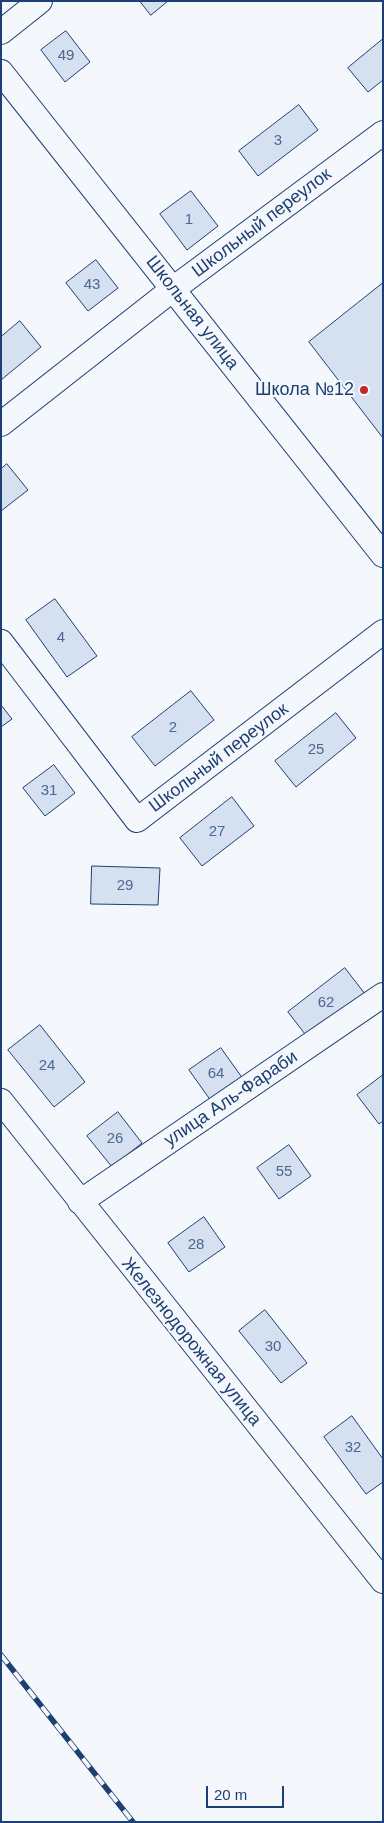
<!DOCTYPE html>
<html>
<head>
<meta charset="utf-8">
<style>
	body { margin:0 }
	#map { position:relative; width:384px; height:1823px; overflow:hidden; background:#f4f7fb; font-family:Helvetica,sans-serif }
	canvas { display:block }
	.frame { position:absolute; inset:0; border:2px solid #1d3f73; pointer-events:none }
	.scale { position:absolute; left:206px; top:1786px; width:78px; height:22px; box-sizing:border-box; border:2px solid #1d3f73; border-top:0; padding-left:6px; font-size:15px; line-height:18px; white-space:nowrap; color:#1d3f73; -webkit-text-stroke:4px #f4f7fb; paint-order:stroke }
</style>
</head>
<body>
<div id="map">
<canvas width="384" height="1823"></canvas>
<div class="frame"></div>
<div class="scale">20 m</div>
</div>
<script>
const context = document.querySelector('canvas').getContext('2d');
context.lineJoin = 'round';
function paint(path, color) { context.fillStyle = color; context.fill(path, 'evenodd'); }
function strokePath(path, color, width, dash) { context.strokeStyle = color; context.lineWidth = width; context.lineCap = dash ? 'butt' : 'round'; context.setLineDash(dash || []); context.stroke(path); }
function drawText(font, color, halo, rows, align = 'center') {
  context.font = font + ' Helvetica,sans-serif'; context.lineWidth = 4; context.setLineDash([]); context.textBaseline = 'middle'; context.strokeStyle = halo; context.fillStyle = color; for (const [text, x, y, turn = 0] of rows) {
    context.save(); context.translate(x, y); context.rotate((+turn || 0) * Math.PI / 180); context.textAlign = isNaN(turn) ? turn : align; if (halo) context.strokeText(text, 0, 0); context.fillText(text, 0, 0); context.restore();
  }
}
const building = new Path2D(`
	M140,1h28l-17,14z
	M66,31l24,31 -25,20 -24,-32z
	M383,39v41l-15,12 -20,-24z
	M299,105l19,25 -60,46 -19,-25z
	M191,191l27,35 -31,24 -27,-36z
	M96,260l22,28 -30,23 -22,-28z
	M383,283v155l-74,-96z
	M20,321l21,26 -40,33v-43z
	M7,464l21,26 -27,21v-42z
	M55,599l42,57 -30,21 -41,-57z
	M191,691l23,29 -59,46 -23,-29z
	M1,705l11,14 -11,8z
	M336,713l20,25 -60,49 -21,-26z
	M54,765l21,28 -30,23 -22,-28z
	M232,797l22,29 -52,40 -22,-28z
	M92,866l68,2 -2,37 -67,-1z
	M345,968l20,26 -57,44 -20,-26z
	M40,1025l45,57 -31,25 -46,-57z
	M221,1048l22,31 -32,22 -22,-31z
	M383,1075v46l-4,3 -22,-29z
	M118,1112l24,31 -30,24 -25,-31z
	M289,1145l22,31 -32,23 -22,-31z
	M204,1217l21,30 -36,25 -21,-29z
	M265,1310l42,53 -26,20 -42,-52z
	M352,1416l31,43v23l-17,12 -42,-57z`);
const street = new Path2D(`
	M1,32l39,-31
	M1,72l382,483
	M1,424l172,-135 210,-156
	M1,642l136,178 246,-188
	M1,1101l382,480
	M80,1202l303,-207`);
const rail = new Path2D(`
	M1,1655l132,167`);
const markers = [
	[364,390,5,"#c62828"]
];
const numberNames = [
	["49",66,56],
	["3",278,141],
	["1",189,220],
	["43",92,285],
	["4",61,638],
	["2",173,728],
	["25",316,750],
	["31",49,791],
	["27",217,832],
	["29",125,886],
	["62",326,1003],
	["24",47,1066],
	["64",216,1074],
	["26",115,1139],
	["55",284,1172],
	["28",196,1245],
	["30",273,1347],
	["32",353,1448]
];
const streetNames = [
	["Школьный переулок",262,223,-37],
	["Школьная улица",192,313,52],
	["Школьный переулок",219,758,-37],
	["улица Аль-Фараби",231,1099,-34],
	["Железнодорожная улица",191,1342,51]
];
const poiNames = [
	["Школа №12",354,390]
];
paint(building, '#d5e0f0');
strokePath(building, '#1d3f73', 1);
strokePath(street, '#1d3f73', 26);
strokePath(street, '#f4f7fb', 24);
strokePath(rail, '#1d3f73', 5.5);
strokePath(rail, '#f4f7fb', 4, [11]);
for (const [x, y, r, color] of markers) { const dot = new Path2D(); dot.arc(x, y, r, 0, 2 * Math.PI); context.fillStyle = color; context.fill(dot); strokePath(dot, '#f4f7fb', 2); }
drawText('15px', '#4b6792', null, numberNames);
drawText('18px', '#1d3f73', '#f4f7fb', streetNames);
drawText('18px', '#1d3f73', '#f4f7fb', poiNames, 'right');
</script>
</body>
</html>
